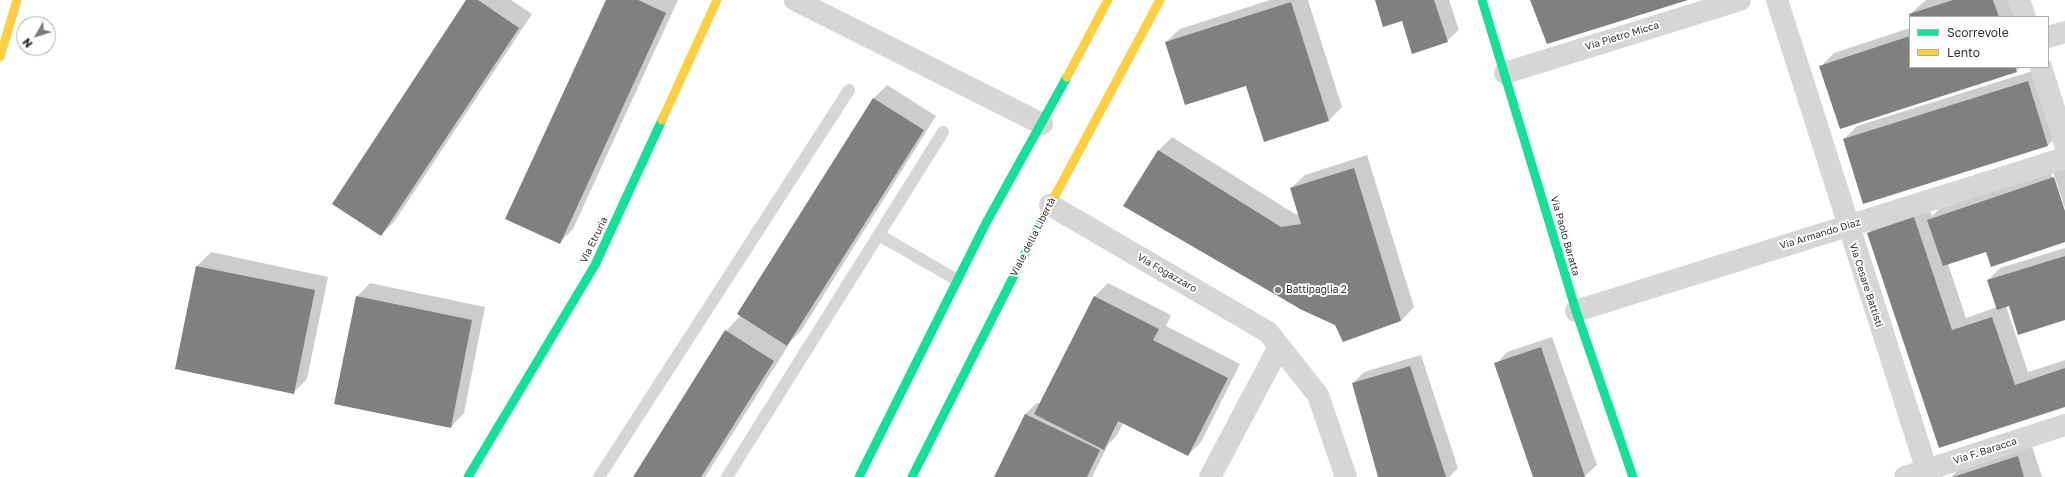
<!DOCTYPE html>
<html>
<head>
<meta charset="utf-8">
<style>
	body { margin:0 }
	#map { position:relative; width:2065px; height:477px; overflow:hidden; background:#fff; font-family:"Golos Text",sans-serif }
	canvas { display:block }
	.legend { position:absolute; left:1909px; top:16px; width:140px; height:52px; box-sizing:border-box; background:#fff; border:1px solid #adadad; margin:0; padding:5px 7px; list-style:none; font-size:12px; color:#323232 }
	.legend li { display:flex; align-items:center; gap:8px; height:20px }
	.legend b { width:20px; border:1px solid #adadad }
	.north { position:absolute; left:16px; top:16px; width:40px; height:40px; box-sizing:border-box; background:#fff; border:1px solid #adadad; border-radius:50%; rotate:231deg; font-size:11px; font-weight:700; line-height:16px; text-align:center; color:#323232 }
	.north::after { content:''; display:block; margin:auto; width:14px; height:18px; background:#7a7a7a; clip-path:polygon(50% 0,100% 100%,50% 72%,0 100%) }
</style>
</head>
<body>
<div id="map">
<canvas width="2065" height="477"></canvas>
<ul class="legend">
<li><b style="height:5px;background:#16e098"></b>Scorrevole</li>
<li><b style="height:5px;background:#ffcf43"></b>Lento</li>
</ul>
<div class="north">N</div>
</div>
<script>
const context = document.querySelector('canvas').getContext('2d');
context.lineJoin = 'round';
function paint(path, color) { context.fillStyle = color; context.fill(path, 'evenodd'); }
function strokePath(path, color, width, dash) { context.strokeStyle = color; context.lineWidth = width; context.lineCap = dash ? 'butt' : 'round'; context.setLineDash(dash || []); context.stroke(path); }
function drawText(font, color, halo, rows, align = 'center') {
  context.font = font + ' "Golos Text",sans-serif'; context.lineWidth = 4; context.setLineDash([]); context.textBaseline = 'middle'; context.strokeStyle = halo; context.fillStyle = color; for (const [text, x, y, turn = 0] of rows) {
    context.save(); context.translate(x, y); context.rotate((+turn || 0) * Math.PI / 180); context.textAlign = isNaN(turn) ? turn : align; if (halo) context.strokeText(text, 0, 0); context.fillText(text, 0, 0); context.restore();
  }
}
const shadow = new Path2D(`
	M468,0h43l21,14 -138,208 -13,13z
	M607,0h71l-105,229 -14,14z
	M1270,0h38l34,107 -13,13 -82,-36 -81,-42 14,-13z
	M1376,0h73l10,30 -12,11 -45,-21z
	M1926,0h85l5,17h-105l-1,-3z
	M1910,28v39h111l-5,4 -195,-5 13,-13z
	M2042,68l19,64 -13,13 -185,57 -19,-63 13,-13z
	M887,85l49,31 -135,215 -14,14 1,1 -83,131h-71l92,-146 15,-16 -3,-2 136,-215z
	M1172,137l123,77h4l-8,-26 14,-13 62,-20 47,152 -13,14 -65,3 -178,-173z
	M2065,167v41l-12,-36 -2,1 14,41v27l-79,10 -38,13 18,54 31,-11 -9,-27 12,-12 65,-20v71l-56,-14 -3,1 22,66 37,-12v45l-125,42 -72,-214 13,-14 47,-15 4,12 7,-7z
	M211,252l117,25 -21,102 -14,14 -117,-25 21,-102z
	M370,283l115,24 -21,106 -13,14 -94,-130z
	M1108,283l63,32 -5,11 74,38 -39,78 -13,13 -64,-33 -7,13 -9,10 -16,32h-97l30,-63 12,-11 3,1 55,-108z
	M1552,337l45,128 -13,12h-50l-38,-113 11,-12z
	M1421,355l37,113 -9,9h-69l-27,-94 11,-11z
	M2031,443l11,34h-91l12,-12z`);
const building = new Path2D(`
	M466,0h12l41,28 -138,208 -49,-32z
	M606,0h32l28,13 -106,231 -55,-25z
	M1375,0h59l14,42 -36,12 -10,-33 -19,6z
	M1530,0h158l-141,44z
	M1953,0h40l6,17h-89l-1,-3z
	M1291,2l38,119 -65,21 -18,-56 -61,19 -20,-63z
	M1910,36v31h105l2,5 -177,57 -21,-63z
	M2028,81l20,65 -185,58 -20,-65z
	M873,98l51,32 -137,216 -50,-32z
	M1158,150l123,77 20,-3 -11,-36 64,-20 47,153 -58,21 -8,-17 -33,-15 -179,-104z
	M2054,177l11,34v31l-74,25 -5,-15 -43,14 -16,-46z
	M1914,217l38,113 40,-13 23,68 50,-17v39l-126,41 -72,-215z
	M2065,256v64l-47,15 -9,-29 -12,4 -10,-30z
	M196,266l119,24 -21,104 -119,-25z
	M356,296l116,24 -21,108 -117,-24z
	M1094,296l65,33 -6,11 75,38 -40,78 -70,-35 -14,29 -70,-36z
	M725,330l49,31 -73,116h-68z
	M1541,347l44,130h-52l-39,-114z
	M1410,366l36,111h-68l-26,-94z
	M1025,414l75,36 -13,27h-93z
	M2018,456l6,21h-71z`);
const lane = new Path2D(`
	M879,235l78,45
	M599,477l250,-387
	M727,477l216,-345`);
const street = new Path2D(`
	M795,0l247,124
	M1777,0l152,477
	M2019,0l6,17
	M2048,37l17,-5
	M2041,67l24,77
	M1505,73l235,-73
	M1050,205l218,127 50,63 28,82
	M1576,311l489,-153
	M1210,477l69,-130
	M1905,477l160,-52`);
const fast = new Path2D(`
	M1482,0l94,311 57,166
	M468,477l127,-212 67,-145
	M859,477l127,-254 81,-146
	M912,477l130,-257`);
const slow = new Path2D(`
	M0,57l17,-57
	M1067,77l41,-77
	M662,120l55,-120
	M1042,220l118,-220`);
const markers = [
	[1278,290,4,"#7a7a7a"]
];
const streetNames = [
	["Via Pietro Micca",1622,36,-17],
	["Via Armando Diaz",1820,234,-17],
	["Via Paolo Baratta",1565,236,74],
	["Viale della Libertà",1033,237,-63],
	["Via Etruria",594,240,-64],
	["Via Fogazzaro",1167,273,30],
	["Via Cesare Battisti",1866,285,72],
	["Via F. Baracca",1985,451,-18]
];
const poiNames = [
	["Battipaglia 2",1286,290]
];
paint(shadow, '#0003');
paint(building, '#808080');
strokePath(lane, '#d6d6d6', 12);
strokePath(street, '#d6d6d6', 22);
strokePath(fast, '#16e098', 9);
strokePath(slow, '#ffcf43', 9);
for (const [x, y, r, color] of markers) { const dot = new Path2D(); dot.arc(x, y, r, 0, 2 * Math.PI); context.fillStyle = color; context.fill(dot); strokePath(dot, '#fff', 1.5); }
drawText('10px', '#323232', '#fff', streetNames);
drawText('10px', '#323232', '#fff', poiNames, 'left');
</script>
</body>
</html>
